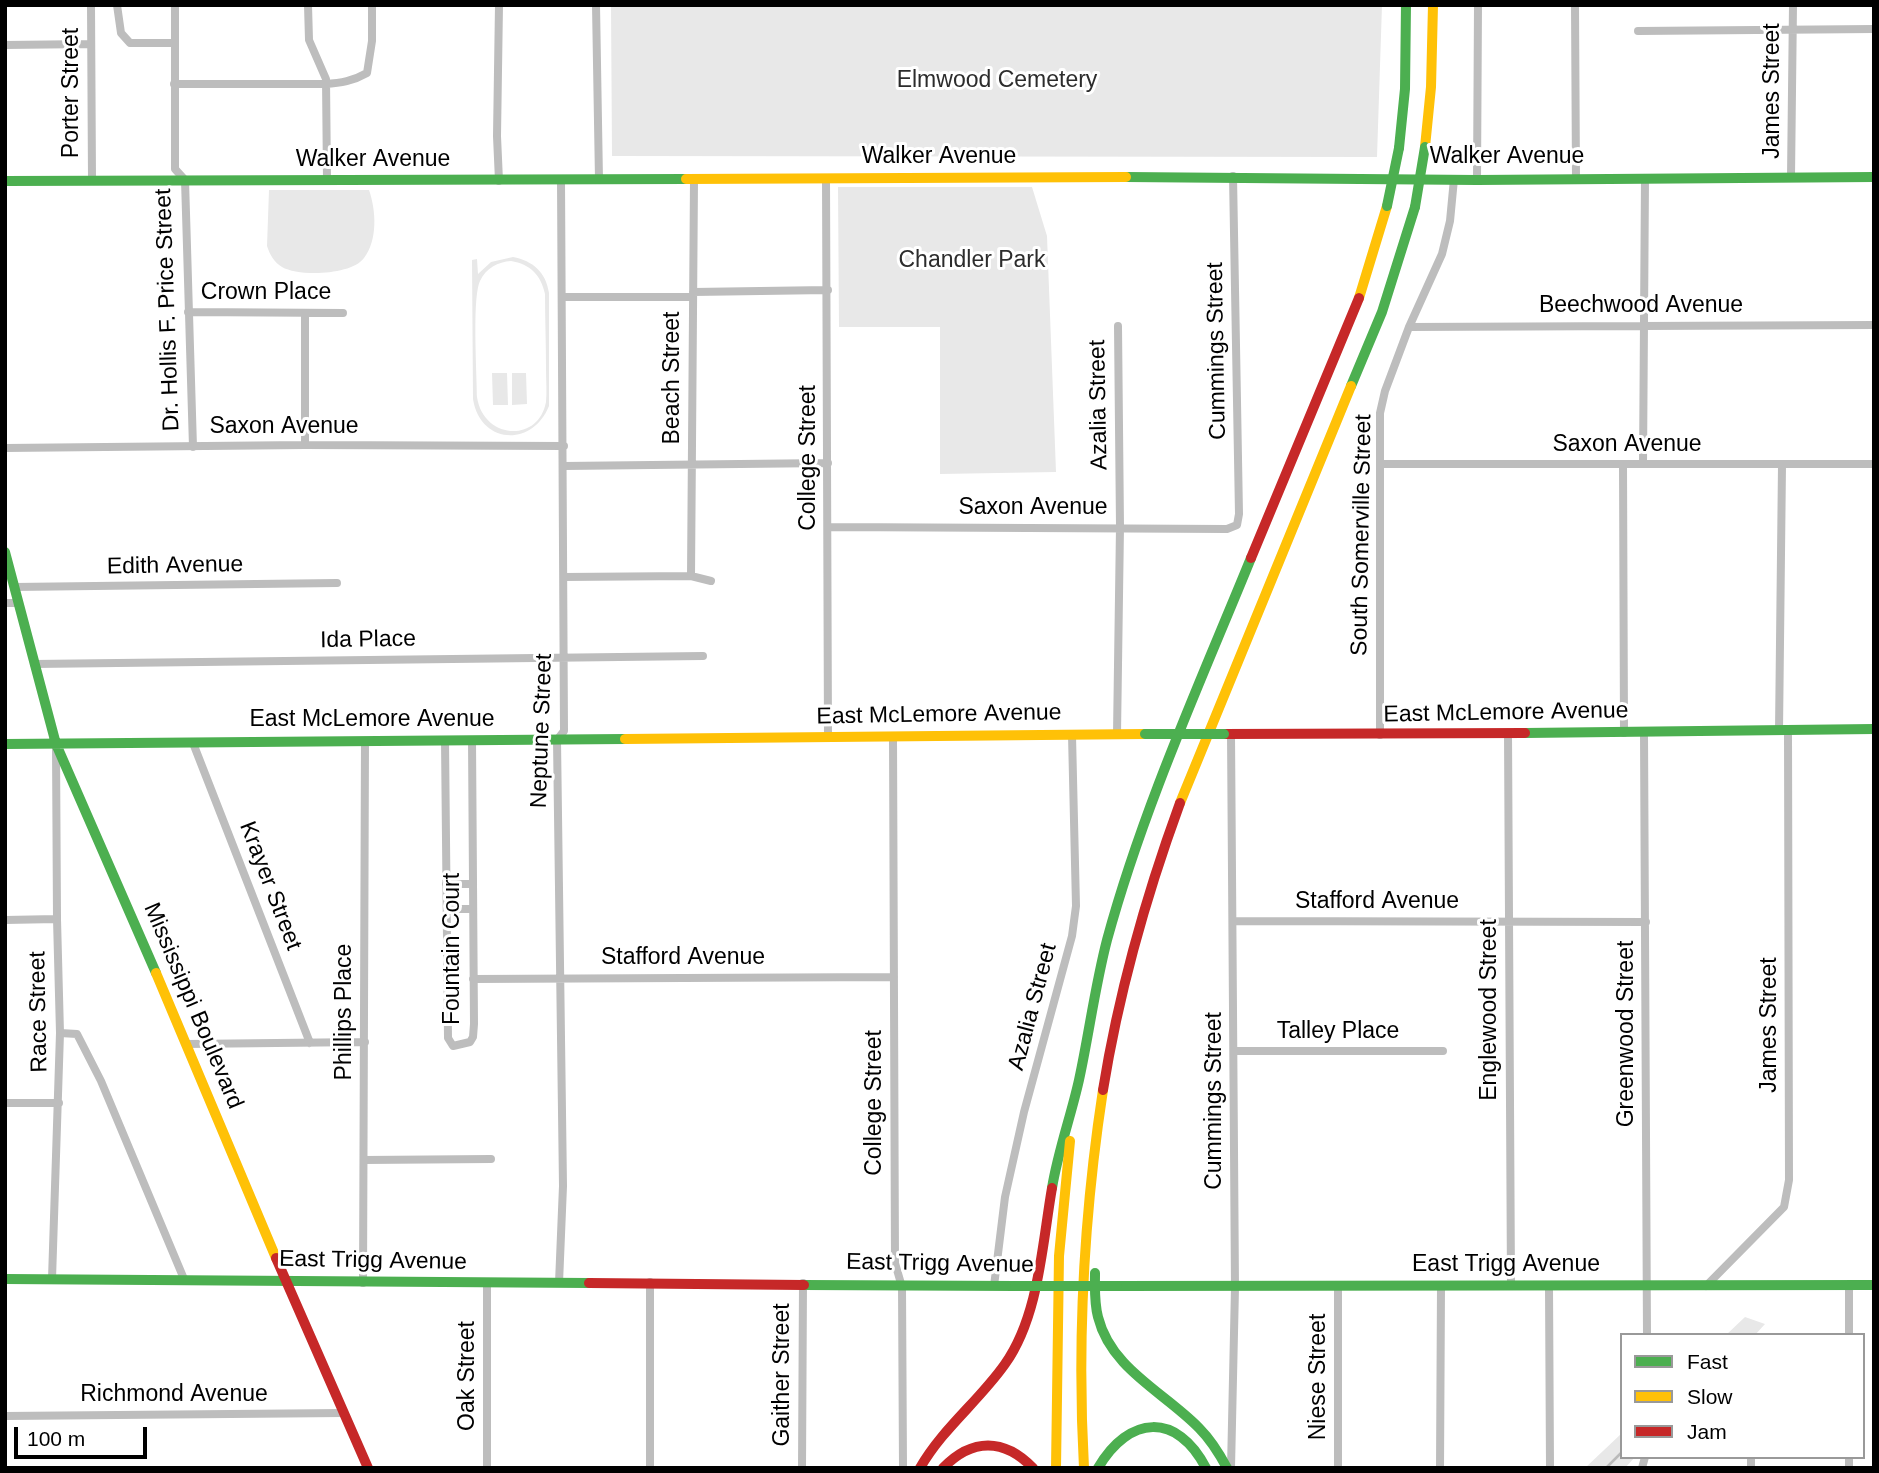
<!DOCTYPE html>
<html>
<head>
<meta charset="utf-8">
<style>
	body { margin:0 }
	#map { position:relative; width:1879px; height:1473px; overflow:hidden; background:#fff; font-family:Arial,sans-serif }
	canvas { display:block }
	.frame { position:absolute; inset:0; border:7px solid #000; pointer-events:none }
	.legend { position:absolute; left:1620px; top:1333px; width:245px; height:126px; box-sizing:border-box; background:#fff; border:2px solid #999; margin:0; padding:9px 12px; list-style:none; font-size:21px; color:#000 }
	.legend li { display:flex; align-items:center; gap:14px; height:35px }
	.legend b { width:35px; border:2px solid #999 }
	.scale { position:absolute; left:14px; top:1427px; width:133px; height:32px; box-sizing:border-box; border:4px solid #000; border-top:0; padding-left:9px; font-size:21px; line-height:24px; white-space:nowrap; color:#000; -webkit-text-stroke:5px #fff; paint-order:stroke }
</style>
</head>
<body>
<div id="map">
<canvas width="1879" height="1473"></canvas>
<div class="frame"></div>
<ul class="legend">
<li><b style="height:9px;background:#4caf50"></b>Fast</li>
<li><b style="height:9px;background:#ffc107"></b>Slow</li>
<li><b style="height:9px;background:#c62828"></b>Jam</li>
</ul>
<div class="scale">100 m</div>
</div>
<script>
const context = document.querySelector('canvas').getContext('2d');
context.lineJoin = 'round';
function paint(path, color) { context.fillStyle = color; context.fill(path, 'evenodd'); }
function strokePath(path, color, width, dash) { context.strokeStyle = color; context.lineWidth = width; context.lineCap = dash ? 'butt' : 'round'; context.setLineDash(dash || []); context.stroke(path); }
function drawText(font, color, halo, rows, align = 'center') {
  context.font = font + ' Arial,sans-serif'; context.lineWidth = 6; context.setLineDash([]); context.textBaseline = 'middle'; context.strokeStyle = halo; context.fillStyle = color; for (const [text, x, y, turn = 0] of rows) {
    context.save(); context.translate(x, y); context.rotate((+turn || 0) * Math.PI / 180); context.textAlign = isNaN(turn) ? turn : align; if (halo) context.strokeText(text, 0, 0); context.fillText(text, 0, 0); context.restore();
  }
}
const green = new Path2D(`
	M611,5h771l-5,152 -765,-1z
	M838,187h194l15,49 9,236 -116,2v-147h-101z
	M269,190h100c7,20 9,50 -5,68 -12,17 -65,19 -82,9 -8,-5 -12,-12 -15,-21z
	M513,257c20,4 33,15 36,36v113c-17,42 -69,38 -76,-7l-1,-139 5,-1 1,15 13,-12zM511,261c19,3 30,14 34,33 0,25 1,50 1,75 0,11 1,23 0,33 -8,42 -63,37 -69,-5 0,-24 -5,-99 3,-116 6,-13 18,-19 31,-20z
	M492,373h15l1,32h-15z
	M512,373h14l1,31 -15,1z
	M1745,1317l20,7 -10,11h-29z
	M1622,1433v24h13l-10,11h-40z`);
const stream = new Path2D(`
	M1606,1468l16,-16`);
const street = new Path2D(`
	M91,5l1,175
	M117,5l4,28 9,10h44
	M175,5v164l10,11 8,267
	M308,5l1,35 17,39 1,102
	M499,5l-2,131 2,45
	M596,5l3,175
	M1575,5l1,173
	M1638,31l236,-2
	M5,45l86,-1
	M174,84h151c16,-1 28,-3 42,-11l5,-32v-36
	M1791,177l2,-172
	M826,179l2,559
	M1477,180l1,-175
	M693,292l135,-2
	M562,297h131
	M188,312l155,1
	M1409,327l465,-2
	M305,445v-131
	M5,448l300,-3 259,1
	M1380,464h494
	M1623,464l1,269
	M1643,464l2,-285
	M564,466l264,-3
	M829,527l398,2 10,-4 2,-11 -6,-338
	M691,576l3,-396
	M564,577l127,-1 20,5
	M14,587l323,-4
	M5,603h13
	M34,664l669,-8
	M1779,731l3,-266
	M1508,733l3,553
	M1644,733l3,602
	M1117,734l3,-207 -2,-201
	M1231,734l4,554 -4,180
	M1380,735v-322l5,-22 24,-64 33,-73 8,-33 4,-42
	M893,737l2,526 7,24 1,181
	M445,740l3,298 5,8 17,-4 3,-5 1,-13 -2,-284
	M193,743l117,300
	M446,884h26
	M447,909h25
	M5,920l52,-1
	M1233,921l413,1
	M473,979l421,-2
	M60,1033l17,1 24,47 83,198
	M187,1044l178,-2
	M1234,1051h209
	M5,1103h54
	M364,1160l127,-1
	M52,1279l8,-246 -3,-114 -1,-172
	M363,1283l2,-542
	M487,1283v185
	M559,1283l4,-97 -6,-446 7,-9 -3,-551
	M994,1286l11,-89 19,-85 48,-176 4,-30 -4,-171
	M1706,1286l78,-79 5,-27 -1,-449
	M1549,1287l1,181
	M1849,1335v-50
	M5,1416l338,-3
	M1751,1457v11
	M1849,1457v11
	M650,1468v-186
	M802,1468l1,-185
	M1338,1468v-182
	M1440,1468l1,-182
	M1642,1468l3,-11`);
const fast = new Path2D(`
	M1399,148l6,-59 1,-84
	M1126,177l351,3 397,-3
	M5,181l681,-2
	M1351,386l31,-74 33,-105
	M5,552l51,192 100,229
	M1525,733l349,-4
	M5,744l620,-5
	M1052,1188c6,-37 19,-72 27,-108 10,-46 16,-94 28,-140 36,-132 93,-257 144,-382
	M1095,1273c0,15 -1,29 3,44 13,52 66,75 101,111 12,12 20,25 28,40
	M5,1279l584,4
	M804,1285l211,1
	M1117,1286l757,-1
	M1098,1468c31,-53 79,-56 108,0`);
const slow = new Path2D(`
	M1425,147l6,-60 2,-82
	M686,179l440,-2
	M1359,298l28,-92
	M625,739l520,-5
	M1180,803l171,-417
	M156,973l120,285
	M1056,1468l3,-212 11,-115
	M1084,1468c-7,-126 0,-254 19,-378`);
const jam = new Path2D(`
	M1251,558l108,-260
	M1224,734l301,-1
	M1103,1090c16,-99 43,-194 77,-287
	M276,1258l92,210
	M589,1283l215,2
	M920,1468c23,-40 59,-67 85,-104 34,-48 37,-119 47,-176
	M943,1468c29,-30 61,-30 90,0`);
const fastBridge = new Path2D(`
	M1387,206l12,-58
	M1415,207l10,-60
	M1145,734h79
	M1015,1286h102`);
const parkNames = [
	["Elmwood Cemetery",997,81],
	["Chandler Park",972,261]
];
const streetNames = [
	["James Street",1773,91,-90],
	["Porter Street",72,93,-90],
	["Walker Avenue",939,157],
	["Walker Avenue",1507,157],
	["Walker Avenue",373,160],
	["Crown Place",266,293],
	["Beechwood Avenue",1641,306],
	["Dr. Hollis F. Price Street",168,310,-92],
	["Cummings Street",1217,351,-91],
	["Beach Street",673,378,-90],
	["Azalia Street",1099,405,-91],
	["Saxon Avenue",284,427],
	["Saxon Avenue",1627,445],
	["College Street",809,458,-90],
	["Saxon Avenue",1033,508],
	["South Somerville Street",1362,535,-89],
	["Edith Avenue",175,566,-1],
	["Ida Place",368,640,-1],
	["East McLemore Avenue",1506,713,-1],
	["East McLemore Avenue",939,715,-1],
	["East McLemore Avenue",372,720],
	["Neptune Street",542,731,-88],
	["Krayer Street",270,886,69],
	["Stafford Avenue",1377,902],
	["Fountain Court",453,949,-90],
	["Stafford Avenue",683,958],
	["Mississippi Boulevard",193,1006,67],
	["Azalia Street",1033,1007,-75],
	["Englewood Street",1490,1010,-90],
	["Race Street",39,1012,-91],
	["Phillips Place",345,1012,-90],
	["James Street",1770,1025,-90],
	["Talley Place",1338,1032],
	["Greenwood Street",1627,1034,-90],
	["Cummings Street",1215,1101,-90],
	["College Street",875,1103,-90],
	["East Trigg Avenue",373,1261,1],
	["East Trigg Avenue",940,1264,1],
	["East Trigg Avenue",1506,1265],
	["Gaither Street",783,1375,-90],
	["Oak Street",468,1376,-90],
	["Niese Street",1319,1377,-90],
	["Richmond Avenue",174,1395]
];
paint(green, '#e8e8e8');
strokePath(stream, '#bababa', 2.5);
strokePath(street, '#bdbdbd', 8);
strokePath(fast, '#4caf50', 10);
strokePath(slow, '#ffc107', 10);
strokePath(jam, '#c62828', 10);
strokePath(fastBridge, '#4caf50', 10);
drawText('23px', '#2c2c2c', '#fff', parkNames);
drawText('23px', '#000', '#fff', streetNames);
</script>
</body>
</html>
